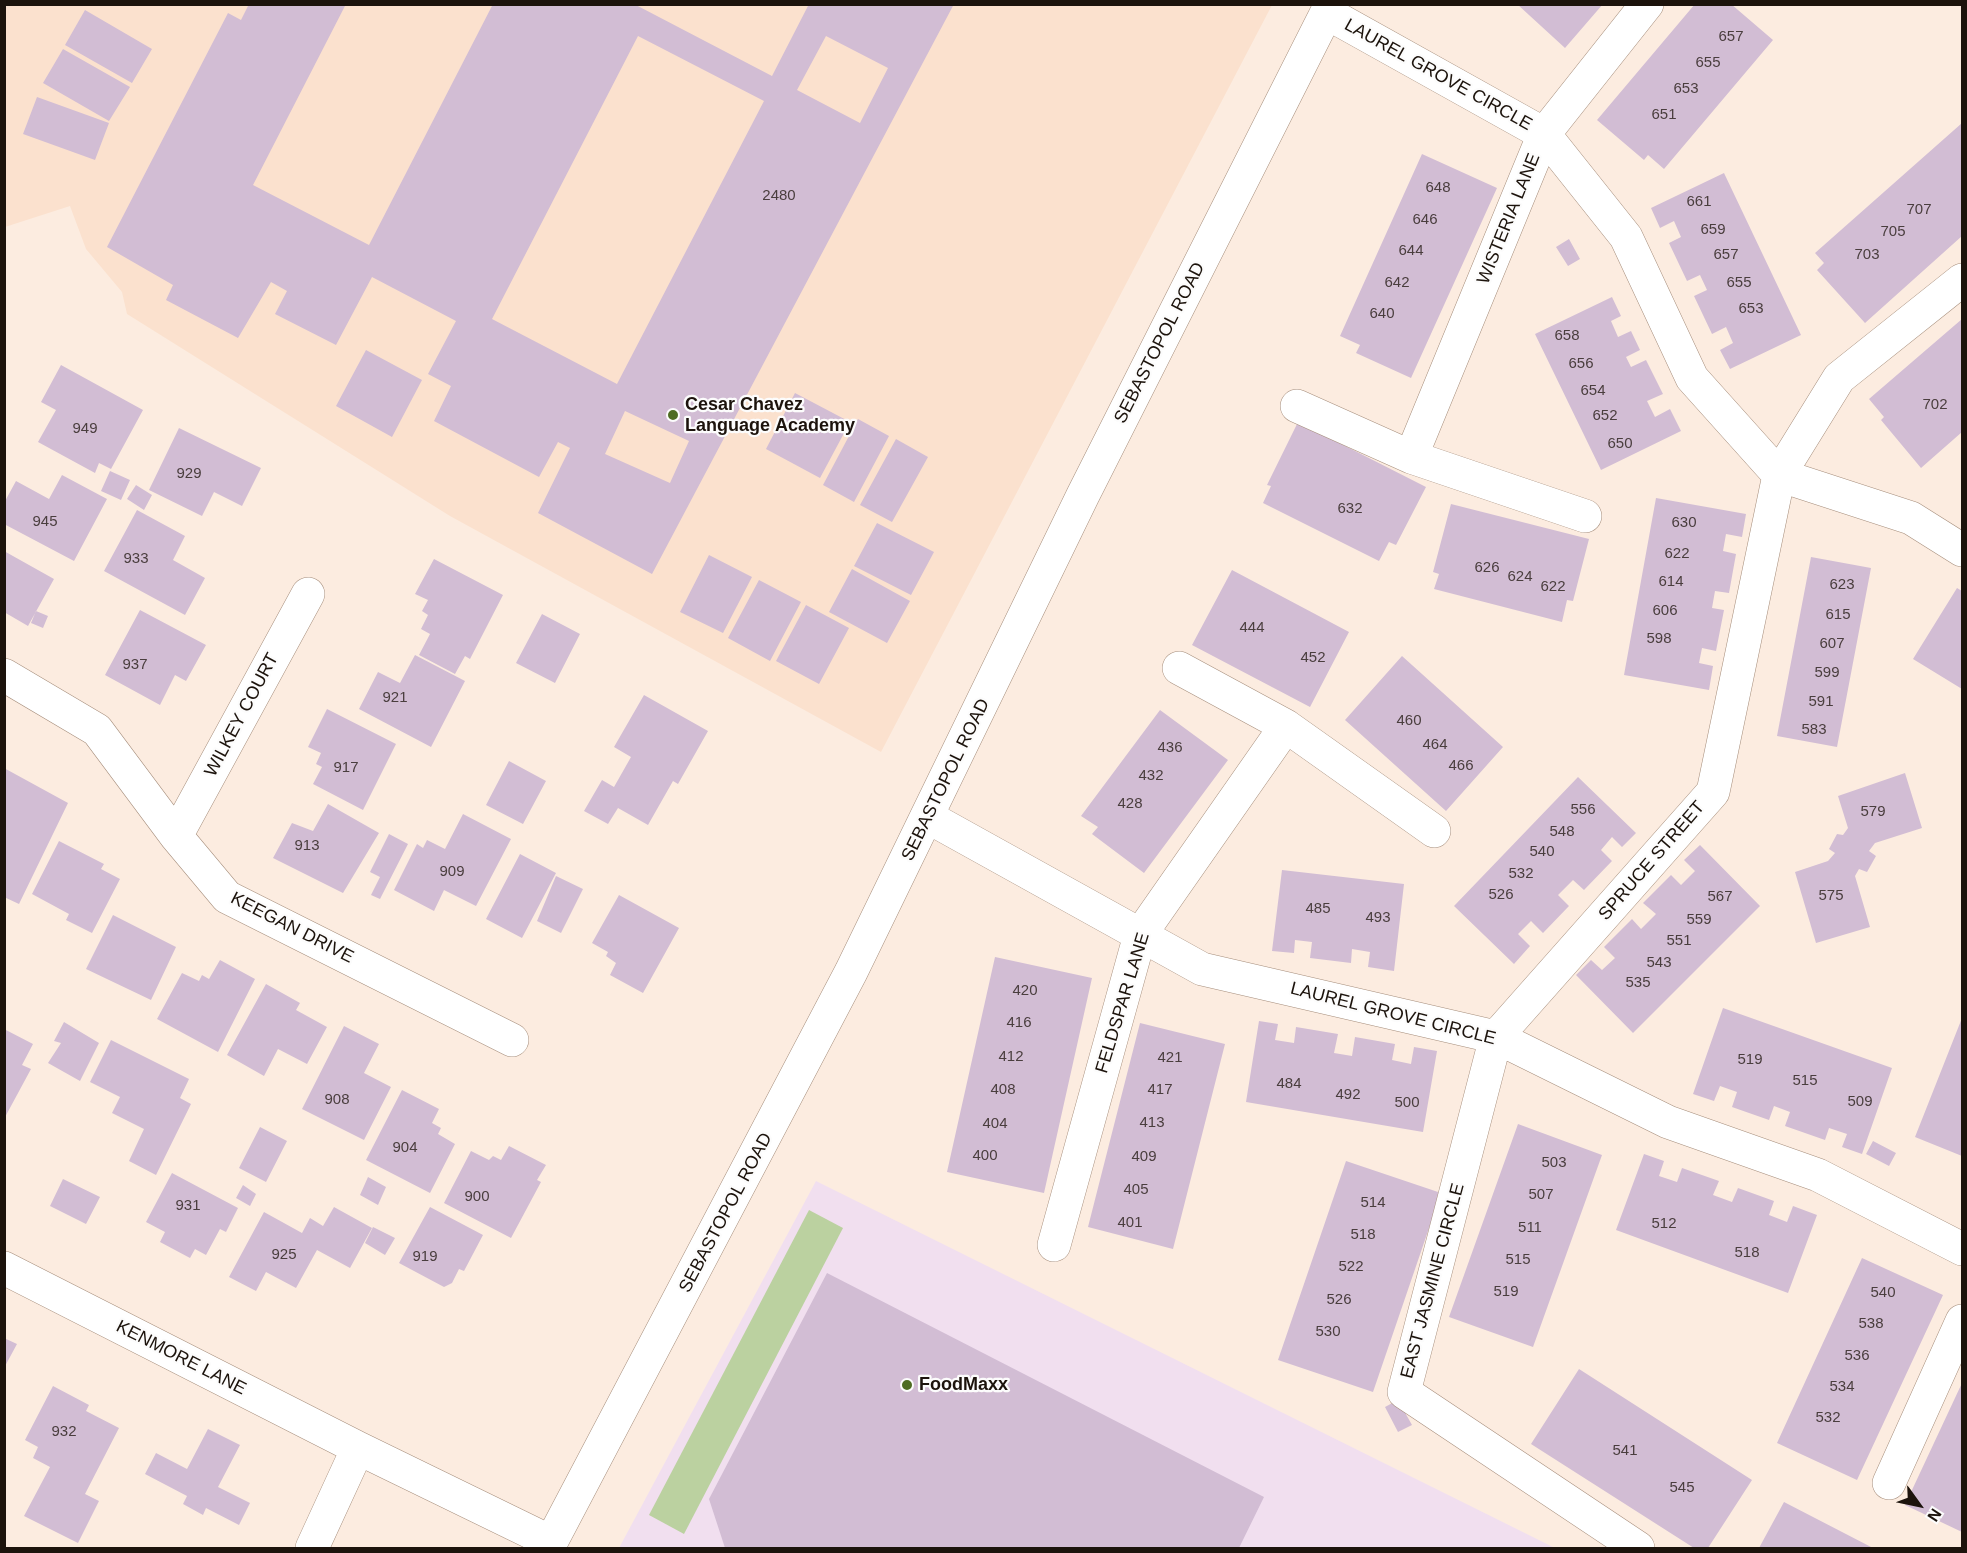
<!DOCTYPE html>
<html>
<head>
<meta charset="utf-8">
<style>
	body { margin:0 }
	#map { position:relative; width:1967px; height:1553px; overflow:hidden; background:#fcece0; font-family:Arial,sans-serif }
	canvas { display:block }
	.frame { position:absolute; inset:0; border:6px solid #1c130c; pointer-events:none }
	.north { position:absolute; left:1889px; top:1475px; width:60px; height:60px; -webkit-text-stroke:4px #fcfcfc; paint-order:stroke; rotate:123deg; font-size:16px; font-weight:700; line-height:24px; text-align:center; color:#1c130c }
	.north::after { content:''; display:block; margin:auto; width:21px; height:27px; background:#1c130c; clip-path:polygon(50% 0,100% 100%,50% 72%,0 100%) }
</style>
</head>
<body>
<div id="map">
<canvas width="1967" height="1553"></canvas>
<div class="frame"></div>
<div class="north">N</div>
</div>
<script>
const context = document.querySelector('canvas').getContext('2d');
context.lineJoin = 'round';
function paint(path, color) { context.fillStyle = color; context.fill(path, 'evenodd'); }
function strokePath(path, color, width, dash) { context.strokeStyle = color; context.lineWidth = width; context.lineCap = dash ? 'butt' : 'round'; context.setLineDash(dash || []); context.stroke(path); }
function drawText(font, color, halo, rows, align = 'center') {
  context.font = font + ' Arial,sans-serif'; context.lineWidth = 4.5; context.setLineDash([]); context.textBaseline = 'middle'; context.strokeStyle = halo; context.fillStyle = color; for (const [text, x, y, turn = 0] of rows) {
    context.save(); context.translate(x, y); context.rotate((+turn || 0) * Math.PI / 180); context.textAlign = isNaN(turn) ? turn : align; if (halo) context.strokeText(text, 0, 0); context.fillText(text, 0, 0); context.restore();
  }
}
const commercial = new Path2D(`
	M816,1181l739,367h-936z`);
const built = new Path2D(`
	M5,5h1267l-391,747 -431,-236 -323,-202 -5,-22 -36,-43 -16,-43 -65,21z`);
const green = new Path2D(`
	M809,1210l34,18 -159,306 -35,-19z`);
const building = new Path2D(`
	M249,4h97l-93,181 116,60 124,-241h141l138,72 37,-72h145l-302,570 -114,-61 32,-65 -12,-6 -19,35 -105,-56 17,-35 -23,-12 28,-53 -84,-44 -36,68 -61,-31 12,-23 -16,-9 -33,56 -72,-38 7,-15 -66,-38 121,-234 13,7zM638,36l126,65 -147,283 -125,-65zM826,36l62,32 -28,55 -63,-33zM625,411l64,30 -19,42 -65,-29z
	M1517,4h86l-38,44z
	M1695,4h36l42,36 -109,129 -16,-14 -4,5 -47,-40z
	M85,10l67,39 -20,34 -67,-38z
	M63,49l67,38 -21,34 -66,-38z
	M37,97l72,26 -14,37 -72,-26z
	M1962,123v113l-97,87 -48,-53 7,-7 -9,-10z
	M1422,154l75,34 -86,190 -55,-25 4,-8 -20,-9z
	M1724,173l77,162 -71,34 -10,-19 13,-7 -7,-16 -14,7 -18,-38 13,-6 -7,-15 -13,6 -18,-38 12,-6 -7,-16 -14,7 -9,-20z
	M1569,239l11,20 -12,7 -12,-19z
	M1612,297l9,19 -10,5 7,16 13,-6 9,19 -14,7 5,10 15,-7 17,34 -16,7 8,16 15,-8 11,22 -80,39 -66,-136z
	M1962,319v113l-41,36 -40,-48 3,-3 -15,-18z
	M366,350l56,30 -30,57 -56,-31z
	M61,365l82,45 -32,59 -12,-6 -4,10 -57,-31 18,-32 -15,-8z
	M795,393l55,29 -30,56 -54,-29z
	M858,419l31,17 -35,66 -31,-17z
	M1298,422l128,65 -30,58 -7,-3 -10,19 -116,-58 8,-17 -4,-1z
	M179,428l82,40 -19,38 -28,-14 -12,24 -53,-26z
	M896,439l32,18 -36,65 -32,-17z
	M110,471l20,9 -9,20 -20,-9z
	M62,475l45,24 -33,62 -70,-37v-21l12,-22 33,18z
	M136,485l16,10 -8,15 -17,-11z
	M1656,498l90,16 -4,23 -16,-3 -3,17 13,3 -7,39 -14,-2 -3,17 12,2 -8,41 -14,-3 -3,15 14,3 -4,24 -85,-15z
	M1451,504l138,35 -16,62 -6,-1 -5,22 -128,-33 5,-15 -6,-2z
	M137,510l48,26 -12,24 32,18 -20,37 -81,-44z
	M877,523l57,29 -23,43 -57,-29z
	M4,551l50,28 -26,47 -24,-14z
	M709,555l43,22 -29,56 -43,-21z
	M1811,557l60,11 -34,179 -60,-11z
	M434,559l69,36 -33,64 -5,-3 -10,18 -36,-19 11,-21 -9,-5 7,-14 -6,-4 6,-11 -13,-6z
	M852,569l58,32 -23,42 -58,-31z
	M1232,570l117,62 -39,75 -118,-62z
	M759,580l42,22 -31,59 -42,-23z
	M1957,588l5,3v98l-49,-30z
	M806,605l43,23 -30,56 -43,-23z
	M140,610l66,35 -20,36 -11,-6 -15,30 -55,-30z
	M36,611l12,5 -5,12 -12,-5z
	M542,614l38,20 -25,49 -39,-20z
	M415,655l50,26 -34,66 -72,-38 19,-37 22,11z
	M1402,656l101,91 -57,64 -101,-91z
	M644,695l64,36 -30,53 -5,-3 -25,44 -30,-17 -10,16 -24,-13 18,-31 12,7 17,-30 -17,-10z
	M327,709l69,35 -33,66 -50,-26 9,-17 -6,-3 5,-11 -13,-6z
	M1160,710l68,50 -84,113 -52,-39 6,-7 -17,-11z
	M509,761l37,20 -23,43 -37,-19z
	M4,768l64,35 -49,101 -15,-7z
	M1905,773l17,55 -47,15 -6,8 7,5 -9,16 -8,-3 -4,7 15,51 -54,16 -21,-71 33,-11 7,-8 -6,-4 8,-15 6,1 5,-7 -10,-32z
	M1578,777l58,56 -14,14 -10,-10 -11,13 11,11 -28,29 -11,-10 -15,15 11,11 -26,27 -12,-12 -13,13 12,12 -16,18 -60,-58z
	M328,804l51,29 -36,60 -70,-35 19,-35 21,8z
	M463,814l48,25 -35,67 -32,-16 -10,21 -40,-21 23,-46 6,4 4,-8 18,9z
	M389,834l19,10 -28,55 -9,-4 9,-18 -10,-5z
	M59,841l45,23 -3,5 19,10 -28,54 -26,-13 3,-6 -37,-20z
	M1700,845l60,61 -127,127 -57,-58 15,-15 11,10 13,-12 -11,-11 28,-28 9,10 15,-15 -13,-11 28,-28 10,10 14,-14 -11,-11z
	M520,854l36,19 -34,65 -36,-19z
	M1282,870l122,14 -10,87 -26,-4 2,-15 -18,-3 -1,14 -41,-5 2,-16 -17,-2 -1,13 -22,-2z
	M556,876l27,13 -22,44 -24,-12z
	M619,895l60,33 -36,65 -33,-18 6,-12 -10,-7 2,-4 -16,-9z
	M113,915l63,32 -25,53 -65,-31z
	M995,957l97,21 -48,215 -97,-21z
	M220,960l35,19 -37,73 -61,-33 25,-46 17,8 3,-6 7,4z
	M266,984l34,19 -4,7 31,17 -20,37 -29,-15 -14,27 -37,-21z
	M1723,1008l169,60 -30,86 -20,-7 5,-13 -18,-6 -4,12 -40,-14 5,-14 -16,-6 -5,14 -37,-13 5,-15 -17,-6 -6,15 -21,-7z
	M1962,1018v138l-47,-19z
	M1259,1021l19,3 -3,16 19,3 2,-16 42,7 -4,19 18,3 3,-19 40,7 -3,16 19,4 3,-17 23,4 -14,81 -177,-30z
	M64,1022l35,21 -19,38 -32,-18 13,-20 -7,-2z
	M1140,1023l85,21 -52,205 -85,-22z
	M344,1026l35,18 -15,29 27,14 -27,53 -62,-31z
	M4,1029l29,15 -11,21 9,4 -27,50z
	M111,1040l78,39 -9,19 11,6 -35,71 -27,-14 15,-32 -32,-16 8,-16 -30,-15z
	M402,1090l37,19 -7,14 9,5 -3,6 17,10 -25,49 -64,-33z
	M1518,1124l84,31 -69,192 -84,-30z
	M260,1127l27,14 -21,41 -27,-14z
	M1873,1141l23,12 -7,13 -23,-12z
	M509,1146l37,19 -9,15 4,2 -30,56 -67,-35 27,-52 18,9 4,-4 8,4z
	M1644,1154l20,7 -5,15 18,6 5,-14 37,13 -6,14 19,7 6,-14 36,13 -5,14 18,7 6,-16 24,9 -29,78 -172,-63z
	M1346,1161l95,32 -68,199 -95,-32z
	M172,1173l66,35 -12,24 -6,-3 -14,26 -11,-6 -5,9 -30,-16 5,-10 -19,-10z
	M368,1177l18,10 -8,18 -18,-10z
	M63,1179l37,18 -14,27 -36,-18z
	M243,1185l13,9 -6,12 -14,-8z
	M334,1207l38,21 -22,40 -33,-18 -21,38 -30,-16 -10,19 -27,-14 35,-65 38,21 8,-15 13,8z
	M430,1207l53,28 -19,36 -5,-2 -7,14 -8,4 -45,-24z
	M373,1227l22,11 -10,17 -20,-12z
	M1862,1258l81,37 -86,185 -80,-37z
	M827,1273l437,224 -25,51h-514l-16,-49z
	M4,1338l13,6 -13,24z
	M1579,1369l173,111 -44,68h-14l-163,-104z
	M1962,1383v149l-57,-27z
	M53,1386l36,19 -3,6 33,17 -34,66 14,7 -21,42 -54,-27 26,-49 -17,-9 5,-11 -13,-7z
	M1398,1400l14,25 -14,7 -13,-25z
	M208,1429l32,16 -22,42 32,16 -11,22 -33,-17 -3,7 -20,-11 4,-8 -42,-22 11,-21 31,16z
	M1784,1502l89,46h-114z`);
const minor = new Path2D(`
	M1327,13l217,121 82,103 66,141 87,97 132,43 51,32
	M1297,406l114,51 174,59
	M1411,457l133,-323 103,-130
	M1179,668l107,58 148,105
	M4,675l93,55 79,106 51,61 285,143
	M928,817l274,152 294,68 172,85 150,53 144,74
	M176,836l132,-242
	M1054,1245l86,-310 146,-209
	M4,1268l354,180 193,94
	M1889,1483l73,-162
	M312,1548l46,-100
	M1638,1548l-234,-156 92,-355 217,-245 66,-317 60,-97 123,-98`);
const major = new Path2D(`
	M548,1548l303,-576 232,-477 248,-491`);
const markers = [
	[673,415,6,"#4e6c22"],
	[907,1385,6,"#4e6c22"]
];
const numberNames = [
	["657",1731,37],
	["655",1708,63],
	["653",1686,89],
	["651",1664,115],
	["648",1438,188],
	["2480",779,196],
	["661",1699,202],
	["707",1919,210],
	["646",1425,220],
	["659",1713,230],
	["705",1893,232],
	["644",1411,251],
	["657",1726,255],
	["703",1867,255],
	["642",1397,283],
	["655",1739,283],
	["653",1751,309],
	["640",1382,314],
	["658",1567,336],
	["656",1581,364],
	["654",1593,391],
	["702",1935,405],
	["652",1605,416],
	["949",85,429],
	["650",1620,444],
	["929",189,474],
	["632",1350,509],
	["945",45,522],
	["630",1684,523],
	["622",1677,554],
	["933",136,559],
	["626",1487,568],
	["624",1520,577],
	["614",1671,582],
	["623",1842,585],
	["622",1553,587],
	["606",1665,611],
	["615",1838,615],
	["444",1252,628],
	["598",1659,639],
	["607",1832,644],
	["452",1313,658],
	["937",135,665],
	["599",1827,673],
	["921",395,698],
	["591",1821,702],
	["460",1409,721],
	["583",1814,730],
	["464",1435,745],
	["436",1170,748],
	["466",1461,766],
	["917",346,768],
	["432",1151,776],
	["428",1130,804],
	["556",1583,810],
	["579",1873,812],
	["548",1562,832],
	["913",307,846],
	["540",1542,852],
	["909",452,872],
	["532",1521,874],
	["526",1501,895],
	["575",1831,896],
	["567",1720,897],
	["485",1318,909],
	["493",1378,918],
	["559",1699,920],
	["551",1679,941],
	["543",1659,963],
	["535",1638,983],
	["420",1025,991],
	["416",1019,1023],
	["412",1011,1057],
	["421",1170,1058],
	["519",1750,1060],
	["515",1805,1081],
	["484",1289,1084],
	["408",1003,1090],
	["417",1160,1090],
	["492",1348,1095],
	["908",337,1100],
	["509",1860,1102],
	["500",1407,1103],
	["413",1152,1123],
	["404",995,1124],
	["904",405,1148],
	["400",985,1156],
	["409",1144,1157],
	["503",1554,1163],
	["405",1136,1190],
	["507",1541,1195],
	["900",477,1197],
	["514",1373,1203],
	["931",188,1206],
	["401",1130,1223],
	["512",1664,1224],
	["511",1530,1228],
	["518",1363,1235],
	["518",1747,1253],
	["925",284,1255],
	["919",425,1257],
	["515",1518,1260],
	["522",1351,1267],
	["519",1506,1292],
	["540",1883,1293],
	["526",1339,1300],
	["538",1871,1324],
	["530",1328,1332],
	["536",1857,1356],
	["534",1842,1387],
	["532",1828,1418],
	["932",64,1432],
	["541",1625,1451],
	["545",1682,1488]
];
const streetNames = [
	["LAUREL GROVE CIRCLE",1438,75,29],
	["WISTERIA LANE",1509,219,-68],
	["SEBASTOPOL ROAD",1160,343,-63],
	["WILKEY COURT",242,715,-62],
	["SEBASTOPOL ROAD",946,780,-64],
	["SPRUCE STREET",1652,861,-49],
	["KEEGAN DRIVE",292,928,27],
	["FELDSPAR LANE",1123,1003,-73],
	["LAUREL GROVE CIRCLE",1393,1014,14],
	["SEBASTOPOL ROAD",726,1213,-62],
	["EAST JASMINE CIRCLE",1433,1281,-75],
	["KENMORE LANE",181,1358,27]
];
const poiNames = [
	["Cesar Chavez",685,405],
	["Language Academy",685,426],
	["FoodMaxx",919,1385]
];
paint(commercial, '#f1dfef');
paint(built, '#fbe1ce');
paint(green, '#bbd1a0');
paint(building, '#d2bdd4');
strokePath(minor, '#a68e7c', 34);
strokePath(major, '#a68e7c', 34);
strokePath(minor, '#fff', 33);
strokePath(major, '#fff', 33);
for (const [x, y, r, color] of markers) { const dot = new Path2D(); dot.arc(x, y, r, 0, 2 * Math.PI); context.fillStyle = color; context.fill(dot); strokePath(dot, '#fcfcfc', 2); }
drawText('15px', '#4a3e3e', null, numberNames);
drawText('18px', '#1c130c', '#fcfcfc', streetNames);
drawText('bold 18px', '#1c130c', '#fcfcfc', poiNames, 'left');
</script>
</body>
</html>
